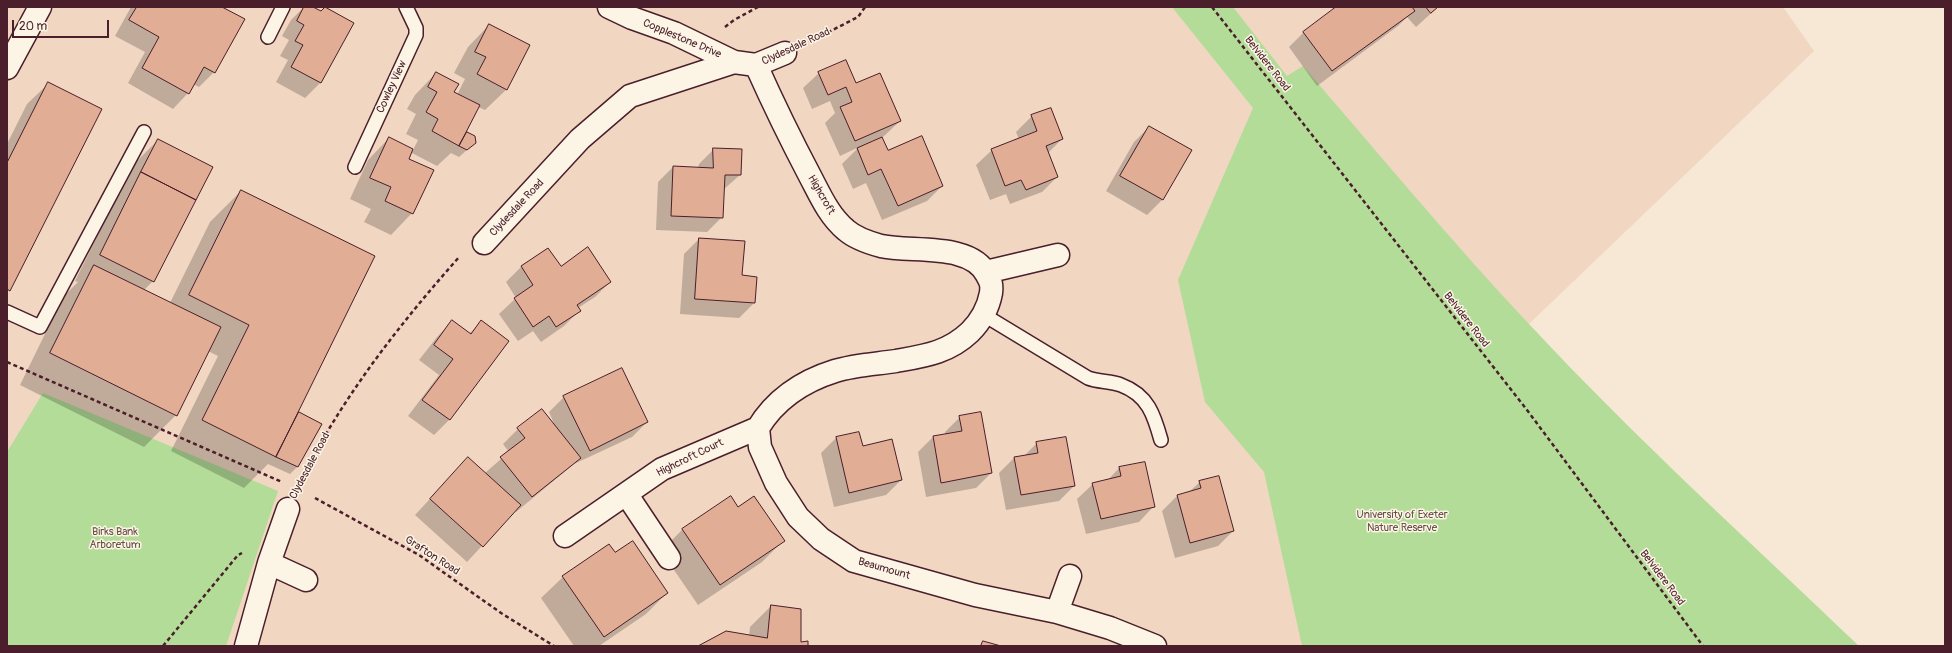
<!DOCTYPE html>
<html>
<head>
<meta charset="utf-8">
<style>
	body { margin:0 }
	#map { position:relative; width:1952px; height:653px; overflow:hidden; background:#f7e7d5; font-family:Pangolin,sans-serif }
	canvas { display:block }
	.frame { position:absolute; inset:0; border:8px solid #4a1f2b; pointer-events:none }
	.scale { position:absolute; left:12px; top:20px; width:97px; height:18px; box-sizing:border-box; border:2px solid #4a1f2b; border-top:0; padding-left:5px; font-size:12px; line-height:14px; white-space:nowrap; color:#4a1f2b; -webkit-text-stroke:3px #fcf5e5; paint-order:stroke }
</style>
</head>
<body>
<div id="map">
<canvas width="1952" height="653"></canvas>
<div class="frame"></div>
<div class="scale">20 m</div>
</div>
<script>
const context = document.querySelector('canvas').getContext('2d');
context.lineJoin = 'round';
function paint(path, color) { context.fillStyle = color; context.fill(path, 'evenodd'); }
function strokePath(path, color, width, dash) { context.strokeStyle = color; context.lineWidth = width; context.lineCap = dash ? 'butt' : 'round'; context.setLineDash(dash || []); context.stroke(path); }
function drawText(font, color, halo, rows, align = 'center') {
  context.font = font + ' Pangolin,sans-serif'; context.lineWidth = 3; context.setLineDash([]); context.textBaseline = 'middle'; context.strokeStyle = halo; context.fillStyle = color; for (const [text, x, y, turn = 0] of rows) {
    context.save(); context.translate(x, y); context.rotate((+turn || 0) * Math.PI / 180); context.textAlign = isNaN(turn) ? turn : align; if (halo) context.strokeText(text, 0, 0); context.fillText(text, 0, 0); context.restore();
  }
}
const built = new Path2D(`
	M7,7h1776l31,44 -285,273 151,322h-1673z`);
const green = new Path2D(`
	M1172,7h61l54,69 16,-10c75,87 148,175 226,258 105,113 219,216 330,322h-557l-38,-174 -59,-70 -27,-122 75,-172z
	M43,393l235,98 -52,155h-219v-194z`);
const shadow = new Path2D(`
	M131,7h89l-6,65 -15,15 -6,-3 -5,9 -15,16 -45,-26 17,-31 -30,-16z
	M304,7h7l9,5 4,-4 29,15 -33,60 -15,15 -29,-16 12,-22 -8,-4 9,-16 -7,-4 9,-16z
	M1338,7h100l-22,20 -9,-10 -9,9 -81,60 -28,-39 15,-15z
	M489,25l18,64 -22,21 -7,-3 -14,30 3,-4 8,10 -16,14 -8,-4 -14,13 -27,-14 -2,7 4,54 -21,22 -27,-13 7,-13 -21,-10 18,-39 21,-22 24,12 5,-10 -12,-6 10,-20 -9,-5 8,-14 21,-22 17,19 4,3 8,-16 -11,-6 14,-26z
	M819,73l36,12 45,36 -18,17 6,13 54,35 -15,15 -45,19 -16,-37 -13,6 -11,-25 17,-17 -19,9 -15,-33 10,-10 -5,-12 -18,8 -9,-21z
	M49,83l-40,207 -2,2v-148l20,-40z
	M1032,116l30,23 -14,14 9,24 -15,15 -32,12 -4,-10 -16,6 -14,-35 16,-15 27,-11 -3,-7z
	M1149,127l41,23 -28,50 -15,15 -41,-24 28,-49z
	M158,140l-5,141 -9,9 26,13 40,-81 31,-31 55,226 3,-4 22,11 -24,43 -7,7 -22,-10 -24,24 -73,-37 47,-95 -10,-5 -32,64 -32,32 -124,-62 43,-88 15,-15 -3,-1 41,-82 4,-5 17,-33z
	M714,149l26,26 -17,15 -1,27 -15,15 -51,-2 2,-48 15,-15 25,1 1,-4z
	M699,239l42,37 13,27 -15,15 -59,-4 4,-60z
	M548,249l12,19 50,14 -15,15 -17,11 1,3 -15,15 -23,16 -8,-11 -15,10 -19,-27 17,-16 -10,-16 15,-15z
	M452,321l17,13 13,-13 26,20 -59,79 -15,15 -26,-19 31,-41 -20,-15 18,-23z
	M564,397l83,25 -15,15 -58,27 -58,48 -1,-2 -48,52 -52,-47 53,-57 17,15 24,-21 -6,-8 15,-15 37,-3 -6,-14z
	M960,417l31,56 -15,15 -50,9 -8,-45 15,-15 12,-2v-3z
	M836,438l26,9 39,33 -15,15 -52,12 -13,-54z
	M1037,443l37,43 -15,15 -53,9 -7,-37 15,-15 9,-1z
	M1119,468l35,38 -15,16 -53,12 -9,-35 16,-15 15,-4z
	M1200,482l33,49 -15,15 -43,12 -13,-47 15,-15 12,-4z
	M730,497l8,11 45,33 -21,21 -64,43 -37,-54 21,-21z
	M615,554l52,39 -21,21 -47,32h-25l-33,-48 22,-21z
	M771,606l29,37 7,3h-106l48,-10 1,-9z`);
const building = new Path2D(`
	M137,7h85l23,12 -30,54 -11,-6 -15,27 -47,-26 17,-31 -30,-17z
	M304,7h9l8,4 4,-4 29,16 -33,60 -30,-16 12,-22 -8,-4 9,-16 -7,-4z
	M1336,7h76l3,4 -83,60 -29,-39z
	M1426,7h12l-7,6z
	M489,24l41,21 -23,45 -30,-16 9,-17 -11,-5z
	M846,60l10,23 24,-10 21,48 -46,20 -15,-34 12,-5 -6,-15 -18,8 -10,-23z
	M436,72l23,12 -5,8 26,13 -21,41 -27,-15 6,-12 -12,-7 11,-20 -9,-5z
	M48,82l54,27 -92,182 -3,-2v-126z
	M1051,108l12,31 -17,7 12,31 -32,13 -5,-10 -16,6 -14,-37 46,-18 -6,-16z
	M1149,126l43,24 -29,50 -43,-24z
	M467,132l8,4 1,7 -9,7 -8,-4z
	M922,136l21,50 -45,20 -17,-37 -13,6 -11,-27 25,-11 6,13z
	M389,137l24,12 -4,10 25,11 -21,44 -28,-13 6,-14 -21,-9z
	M158,139l55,28 -17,33 -55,-28z
	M713,148l29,1 -1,26h-16l-2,43 -52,-2 2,-50 40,2z
	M141,172l55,28 -42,82 -54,-27z
	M241,190l134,66 -99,201 -74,-37 47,-95 -60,-30z
	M699,238l46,3 -3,34 15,2 -2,26 -60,-4z
	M588,247l23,35 -34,23 4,6 -25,16 -7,-11 -16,11 -19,-29 19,-13 -12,-19 27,-18 13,18z
	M94,265l127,62 -44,89 -127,-63z
	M452,320l19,14 10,-14 28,21 -59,79 -28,-20 31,-41 -19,-14z
	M622,368l26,54 -58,29 -27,-55z
	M542,409l39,49 -49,39 -32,-40 25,-19 -8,-10z
	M299,412l23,12 -24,43 -22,-10z
	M981,412l11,61 -51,10 -8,-47 29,-5 -3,-15z
	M859,432l4,14 29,-7 10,41 -53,13 -13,-56z
	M1066,437l9,49 -54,9 -7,-38 24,-4 -2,-11z
	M468,457l53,48 -38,42 -53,-48z
	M1145,462l10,45 -54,12 -9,-36 29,-7 -2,-9z
	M1219,476l15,55 -44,12 -13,-48 24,-7 -2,-7z
	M731,496l7,11 16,-11 31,45 -65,44 -38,-56z
	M633,541l35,52 -64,44 -42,-61 47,-32 6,8z
	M771,605l30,4v33l7,-1v5h-110l28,-15 41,7z
	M983,641l18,5h-20z`);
const path = new Path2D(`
	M1212,7l315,403 176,236
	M725,27l9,-7 24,-13
	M809,42l49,-25 7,-10
	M7,362l275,120
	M299,484c41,-84 99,-158 161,-228
	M315,498l104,57 82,58 53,33
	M163,646l75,-91 4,-2`);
const service = new Path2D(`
	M268,37l15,-30
	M355,167l61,-132v-7l-10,-21
	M7,312l33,15 104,-195
	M984,315l104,63c10,4 23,3 33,7 27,10 33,30 40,55`);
const minor = new Path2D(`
	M609,7l23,11 42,15 60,29
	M756,65c17,38 35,75 54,111 10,19 19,40 36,54 9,8 24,13 35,16 30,7 90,-4 106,29 4,7 5,10 4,18 -3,16 -10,28 -21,39 -22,21 -46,24 -74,29 -20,3 -42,4 -61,10 -32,10 -60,29 -77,57
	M7,68l33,-61
	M484,243l96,-104 50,-43 104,-34 22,3 29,-12
	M986,272l72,-17
	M758,428l2,19 16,36 22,34 23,22 33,22 121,34 82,17 53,16 45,18
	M627,495l42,63
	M565,536l97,-67 96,-41
	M269,563l19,-54
	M1057,612l13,-36
	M246,646l23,-83 37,17`);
const streetNames = [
	["Copplestone Drive",682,39,23],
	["Clydesdale Road",796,47,-25],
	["Belvidere Road",1267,64,52],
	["Cowley View",392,87,-65],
	["Highcroft",821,195,60],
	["Clydesdale Road",517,208,-47],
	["Belvidere Road",1466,320,52],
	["Highcroft Court",690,458,-26],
	["Clydesdale Road",310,466,-62],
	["Grafton Road",432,556,33],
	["Beaumount",884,569,16],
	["Belvidere Road",1662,578,53]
];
const parkNames = [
	["University of Exeter",1402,515],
	["Nature Reserve",1402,528],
	["Birks Bank",115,532],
	["Arboretum",115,545]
];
paint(built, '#f1d6c2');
paint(green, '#b3dc98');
paint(shadow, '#0003');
paint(building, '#e2ad95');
strokePath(building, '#4a1f2b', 1);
strokePath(service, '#4a1f2b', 16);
strokePath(minor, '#4a1f2b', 25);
strokePath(path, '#4a1f2b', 2.5, [4, 3]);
strokePath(service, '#fcf5e5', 13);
strokePath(minor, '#fcf5e5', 22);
drawText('11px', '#4a1f2b', '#fcf5e5', streetNames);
drawText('11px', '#644e46', '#fcf5e5', parkNames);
</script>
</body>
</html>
